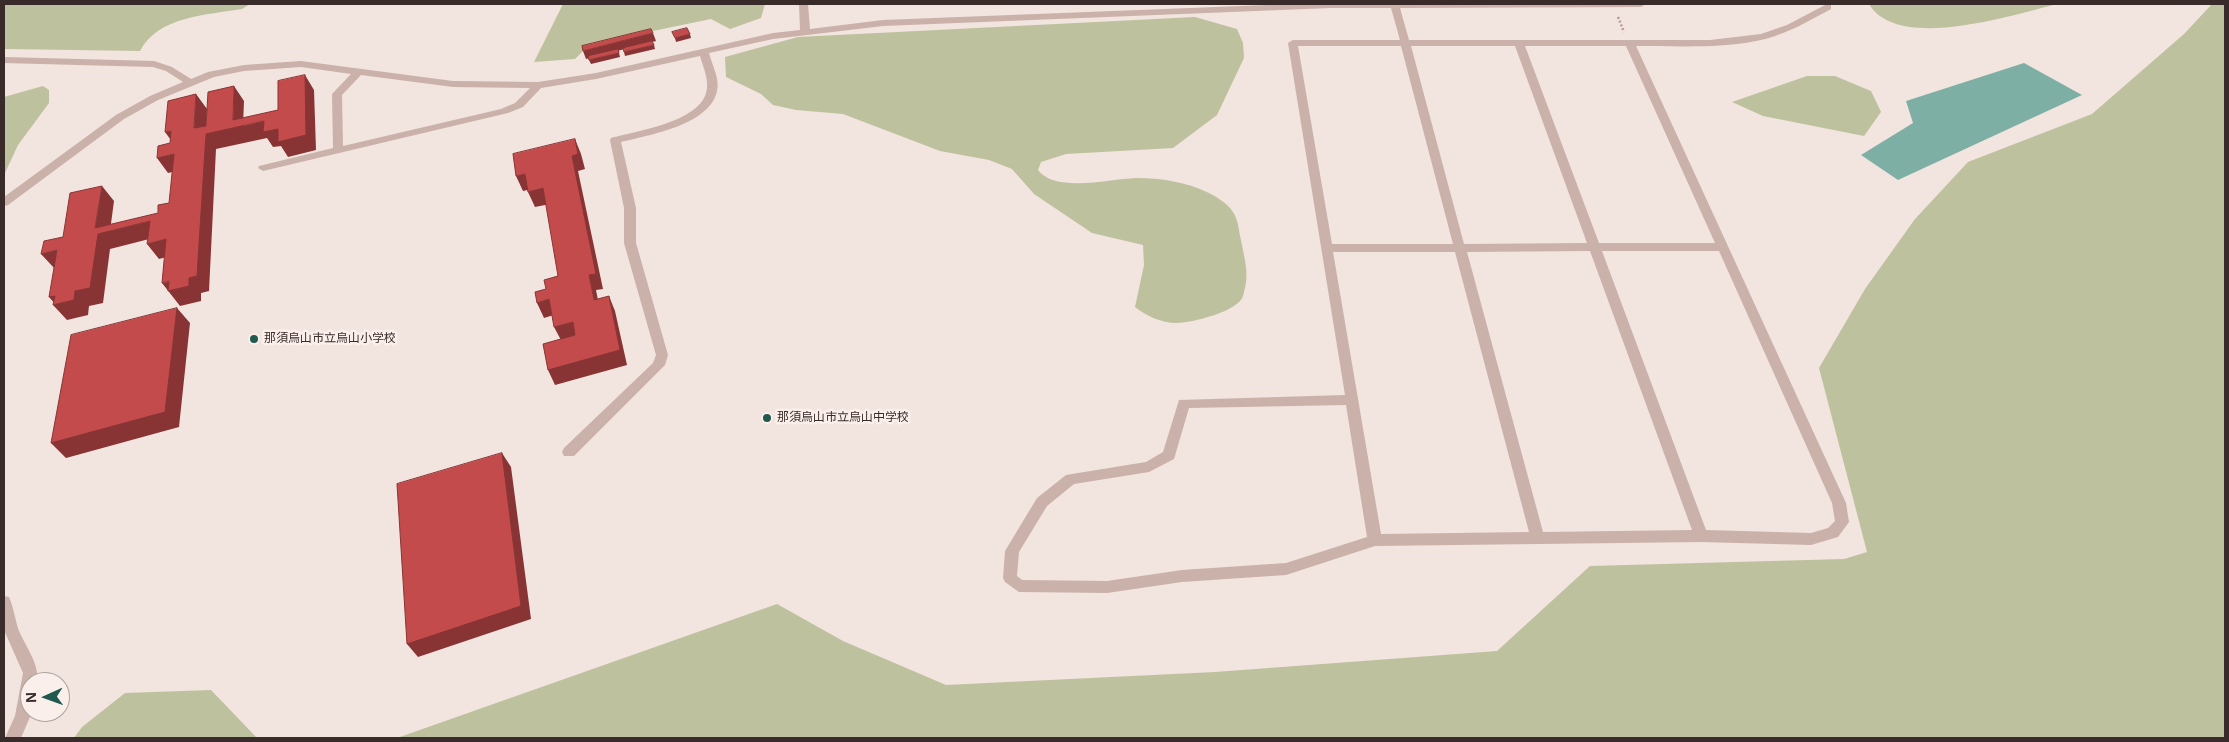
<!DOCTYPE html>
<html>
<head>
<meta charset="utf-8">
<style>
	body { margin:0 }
	#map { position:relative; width:2229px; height:742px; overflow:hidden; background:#f2e4de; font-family:"Open Sans",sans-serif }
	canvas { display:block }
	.frame { position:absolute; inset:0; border:5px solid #382b2a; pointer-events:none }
	.north { position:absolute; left:20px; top:672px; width:50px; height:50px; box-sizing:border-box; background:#faefeb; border:1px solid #aca19e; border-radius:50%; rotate:268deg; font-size:14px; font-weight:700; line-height:20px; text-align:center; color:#382b2a }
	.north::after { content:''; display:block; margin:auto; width:18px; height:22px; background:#20594e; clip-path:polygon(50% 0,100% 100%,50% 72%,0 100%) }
</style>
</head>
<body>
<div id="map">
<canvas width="2229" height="742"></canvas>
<div class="frame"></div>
<div class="north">N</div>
</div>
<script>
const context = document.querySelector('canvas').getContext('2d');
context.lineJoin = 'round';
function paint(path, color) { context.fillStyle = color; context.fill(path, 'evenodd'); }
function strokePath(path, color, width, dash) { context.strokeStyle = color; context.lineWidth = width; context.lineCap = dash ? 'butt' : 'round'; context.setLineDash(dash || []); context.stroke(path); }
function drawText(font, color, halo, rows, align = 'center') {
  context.font = font + ' "Open Sans","Noto Sans JP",sans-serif'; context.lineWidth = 5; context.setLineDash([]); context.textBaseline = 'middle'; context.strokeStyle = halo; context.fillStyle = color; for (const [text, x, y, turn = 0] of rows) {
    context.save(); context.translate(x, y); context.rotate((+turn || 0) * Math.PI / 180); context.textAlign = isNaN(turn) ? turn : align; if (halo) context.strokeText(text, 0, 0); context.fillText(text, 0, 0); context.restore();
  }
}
const green = new Path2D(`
	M4,4h246l-8,5c-35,6 -84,7 -102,42l-136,-2z
	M563,4h202l-4,14 -31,11 -19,-10 -121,25 -15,15 -41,3z
	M1869,4h189c-44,10 -160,49 -189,0z
	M2212,4h13v734h-1828l380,-134 66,37 103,44 269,-13 282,-21 93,-85 254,-7 23,-7 -48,-184 46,-79 50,-70 53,-57 124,-48 92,-80z
	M1195,17l42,12 6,14 1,15 -27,57 -44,33 -107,6 -25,8 -3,8c17,23 72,9 98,8 25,0 51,4 73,15 11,6 23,13 27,25 3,7 3,15 5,22 4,22 9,34 2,56 -4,15 -51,27 -67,27 -14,0 -30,-7 -41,-16l9,-42 -1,-20 -51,-12 -58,-39 -22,-25 -23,-9 -49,-9 -97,-37 -47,-4 -23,-5 -12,-11 -35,-17 -1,-20 73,-20z
	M1807,76h28l36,15 10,21 -17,24 -101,-20 -31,-14z
	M43,86l6,4v13l-31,42 -14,30v-78z
	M211,690l46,48h-183l8,-11 43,-34z`);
const water = new Path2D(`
	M2024,63l58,32 -184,85 -37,-25 52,-32 -7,-22z`);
const path = new Path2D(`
	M1618,17l6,15`);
const minor = new Path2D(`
	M799,4h9l2,25 73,-9 409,-16h354l-5,3 -241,1 9,32h301l51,-6 26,-9 38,-20h6v4c-21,11 -42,24 -66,30 -37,10 -90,7 -129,7l210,457 3,19 -11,15 -27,8 -110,-3 -326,4 -89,29 -104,7 -75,11 -88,-1 -14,-10 -2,-4 2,-27 32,-53 29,-23 80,-13 17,-10 16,-52 166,-5 -57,-352 5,-3h107l-9,-32h-61l-447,18 -110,13 -64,14c3,12 11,26 8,38 -7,34 -68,44 -96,51l15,66v35l32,112 -3,10 -91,91h-10l-2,-4 2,-4 89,-85 3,-8 -32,-112v-35l-14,-68 1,-2c26,-7 87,-16 95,-45 4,-12 -3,-26 -6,-37l-104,23 -55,9 -18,19 -15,6 -245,58 -5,-3 1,-2 74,-18 -1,-54 19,-20 -50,-7 -57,4 -30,6 -56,23 -34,19 -116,86 -4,1v-9l112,-82 34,-19 33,-14 -17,-11 -13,-4 -149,-4v-6l150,4 18,6 19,12 17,-7 36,-7 57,-4 152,20 85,1 58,-9 177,-40 27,-3zM1298,46h103l52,198h-121zM1411,46h104l72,197 -123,1zM1525,46h101l89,197h-116zM361,75l92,12 77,1 -15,15 -14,6 -158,37 -1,-51zM1590,251l102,279 -149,2 -76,-280zM1602,251h117l113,252 3,18 -7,7 -17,5 -105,-3zM1333,252h122l74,280 -148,2zM1346,405l21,132 -81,26 -104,7 -75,11 -85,-1 -5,-4 2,-24 28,-46 27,-22 75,-12 25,-13 15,-51z
	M4,596l5,1c5,11 6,23 10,34 7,16 21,34 18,51h-7v30h2l-11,26h-16l10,-22 8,-43 -19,-43z`);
const shadedWall = new Path2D(`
	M653,33l3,8 -70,18 -3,-8z
	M690,34l1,4 -15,4 -1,-4z
	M654,45l1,4 -30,7 -1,-4z
	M619,53l1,4 -29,7 -2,-4z
	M305,75l9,15 2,60 -28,7 -7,-11 -8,1 -6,-9 -51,11 -7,142 -8,2v8l-21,5 -18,-23 27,-5 17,-144 27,-14 1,-34 10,15 -1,25 21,-5 6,10z
	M196,94l11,15 -2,34 -11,-15z
	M171,131l5,16 -11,-15z
	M575,139l6,15 4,15 -7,2 25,118 -7,1 5,25 -7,-15 -5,-25 -17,-119z
	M174,154l11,15 -17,4 -11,-15z
	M525,174l7,15 -9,2 -7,-15z
	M102,186l12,15 -4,30 40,-10 11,15 -51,13 -7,54 -14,3 -1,9 -21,5 -14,-15h3l-7,-8 46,-69z
	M543,188l7,16 -15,3 -7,-15z
	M166,239l12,15 -19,5 -12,-15z
	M57,250l-2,19 -14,-15z
	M609,296l6,15 12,54 -72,20 -7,-15z
	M549,299l8,15 -13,4 -7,-15z
	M177,308l13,15 -11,104 -113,31 -15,-15z
	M573,322l7,15 -18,5 -8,-15z
	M502,453l9,14 20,152 -113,38 -11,-13z`);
const building = new Path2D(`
	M687,28l3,6 -15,4 -3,-6z
	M651,29l2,4 -70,18 -1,-5z
	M652,41l2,4 -30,7 -1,-4z
	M618,49l1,4 -30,7 -1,-4z
	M305,75l1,60 -28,7v-13l-15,3 1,-11 -58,13 -9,142 -8,2v8l-21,5 1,-10 -7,2 4,-44 -19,5 3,-23 -52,13 -8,54 -15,3 -1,9 -21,5 2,-9 -6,1 8,-47 -16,4 3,-13 19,-4 7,-44 32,-7 -7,42 63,-15v-8l11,-2 5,-49 -17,4 1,-12 12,-3 1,-12 -6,1 3,-31 28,-7 -2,34 12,-2 2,-34 26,-6 -1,34 45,-10v-29z
	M575,139l3,15 -6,2 24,118 -7,1 5,25 15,-4 11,54 -72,20 -5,-26 32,-9 -2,-13 -19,5 -5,-28 -12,4 -2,-11 11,-3 -2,-9 14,-4 -15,-88 -15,4 -3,-18 -9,2 -3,-22z
	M177,308l-12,104 -114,31 20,-108z
	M502,453l19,153 -114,38 -10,-160z`);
const markers = [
	[254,339,5,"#20594e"],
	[767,418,5,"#20594e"]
];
const poiNames = [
	["那須烏山市立烏山小学校",264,339],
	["那須烏山市立烏山中学校",777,418]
];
paint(green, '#bec19e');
paint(water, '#7eafa5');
strokePath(path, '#b69b94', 2.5, [2, 2]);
paint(minor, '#cab1aa');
paint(shadedWall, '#883435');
paint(building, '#c34b4c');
strokePath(building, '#883435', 1);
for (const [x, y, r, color] of markers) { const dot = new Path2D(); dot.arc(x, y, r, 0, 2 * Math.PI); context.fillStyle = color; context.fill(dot); strokePath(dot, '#faefeb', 2); }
drawText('12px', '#382b2a', '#faefeb', poiNames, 'left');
</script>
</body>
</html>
